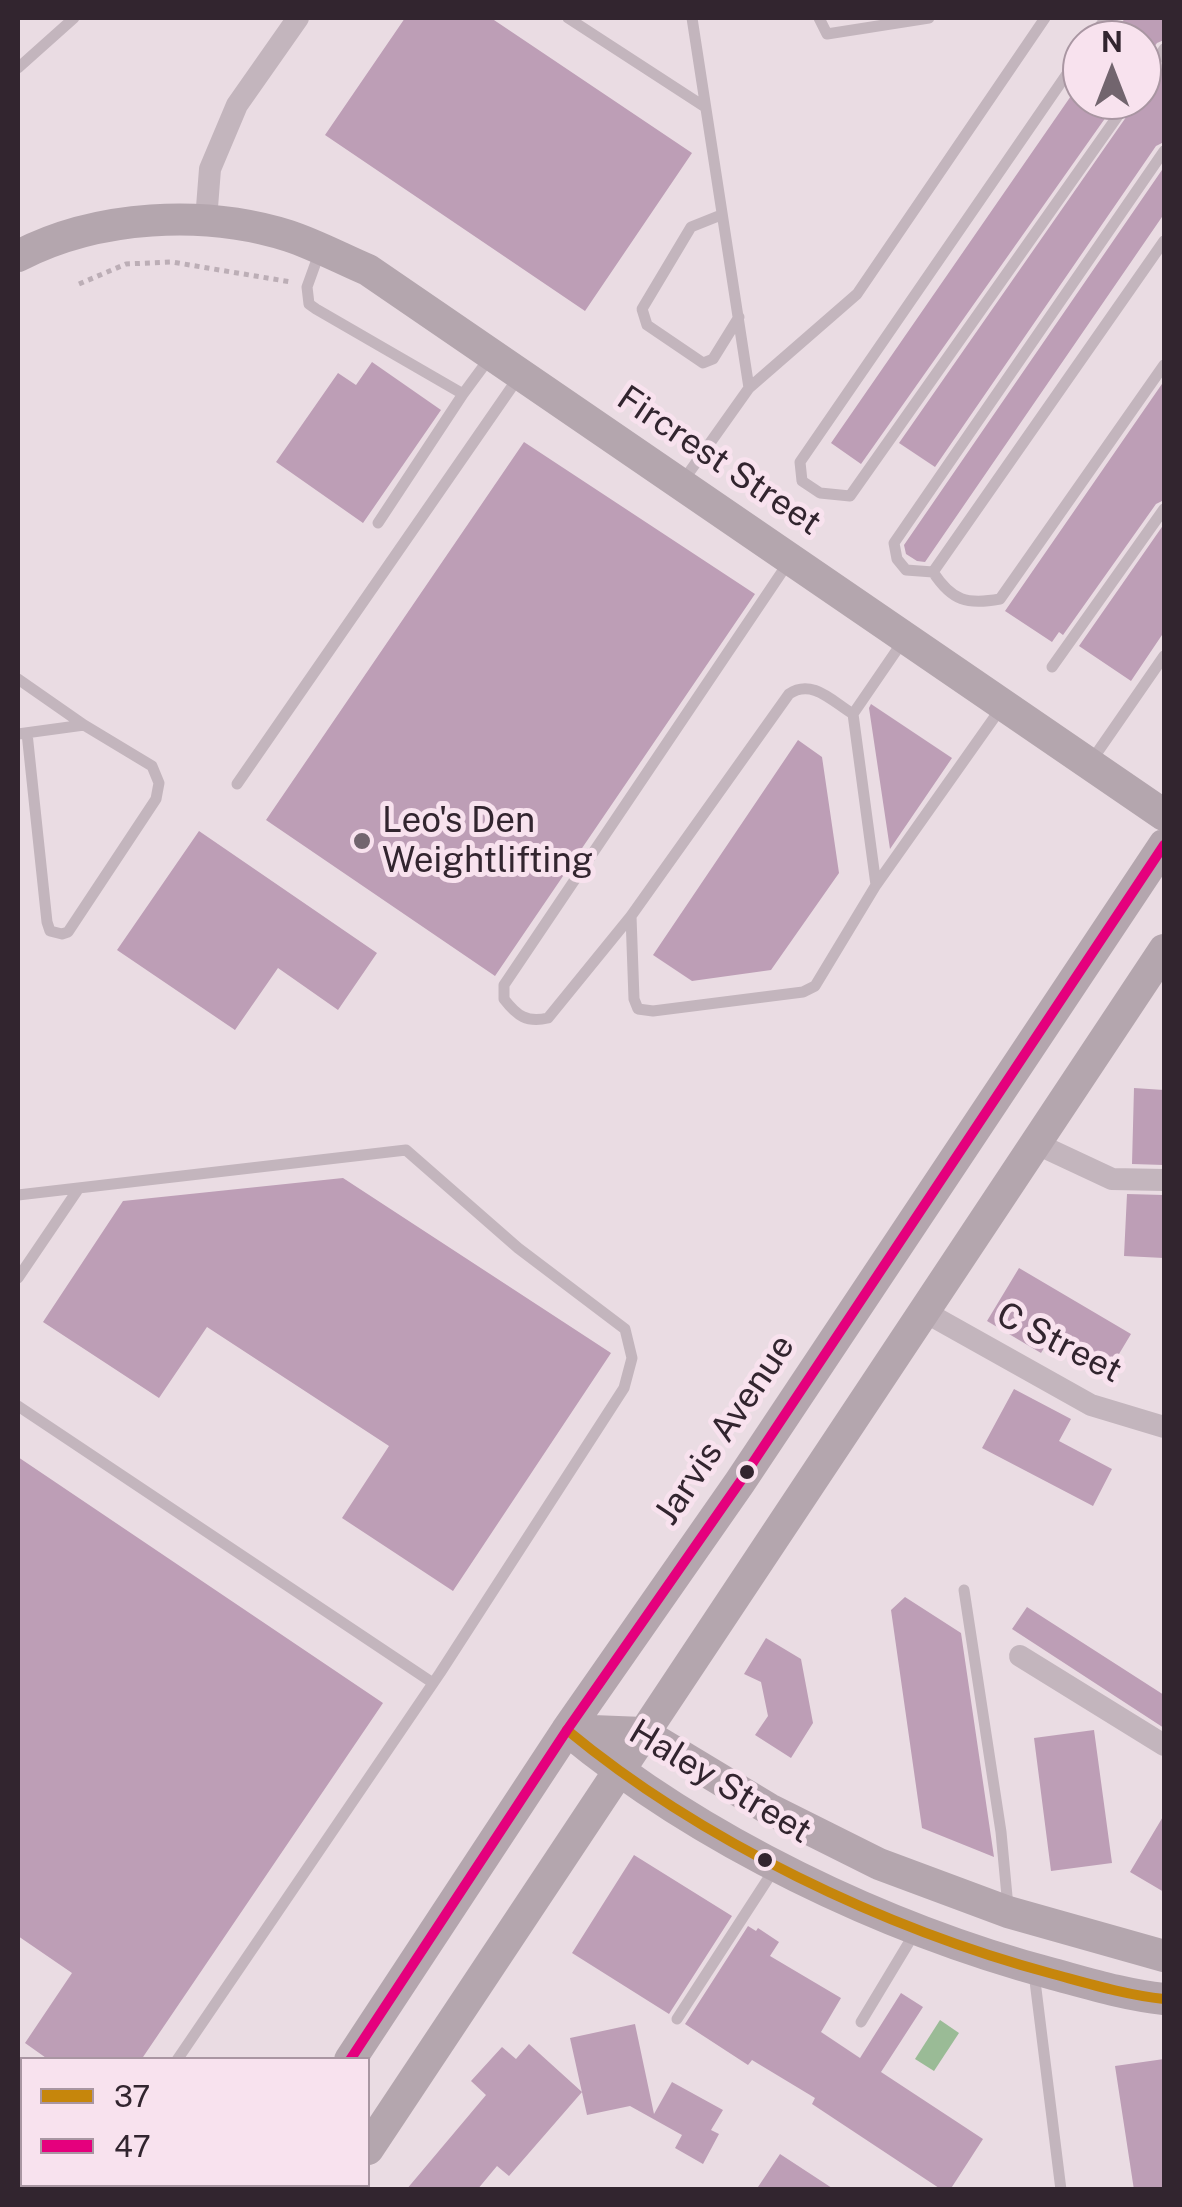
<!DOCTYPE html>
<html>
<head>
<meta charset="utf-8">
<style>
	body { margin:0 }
	#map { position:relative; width:1182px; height:2207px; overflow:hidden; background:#eadce3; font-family:"Public Sans",sans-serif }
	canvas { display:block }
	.frame { position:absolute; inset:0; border:20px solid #32252f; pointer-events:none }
	.legend { position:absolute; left:20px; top:2057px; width:350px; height:130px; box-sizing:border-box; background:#f8e2ee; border:2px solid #a996a2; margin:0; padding:12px 18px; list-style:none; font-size:30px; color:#32252f }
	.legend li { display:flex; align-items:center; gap:20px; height:50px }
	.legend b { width:50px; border:2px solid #a996a2 }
	.north { position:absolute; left:1062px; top:20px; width:100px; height:100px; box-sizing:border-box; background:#f8e2ee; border:2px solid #a996a2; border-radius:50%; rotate:0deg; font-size:28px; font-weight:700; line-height:40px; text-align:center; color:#32252f }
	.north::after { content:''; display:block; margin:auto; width:35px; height:45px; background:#72656e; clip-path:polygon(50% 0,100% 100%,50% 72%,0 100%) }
</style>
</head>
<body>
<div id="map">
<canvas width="1182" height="2207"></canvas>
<div class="frame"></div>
<ul class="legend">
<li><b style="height:12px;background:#c6860c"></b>37</li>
<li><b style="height:12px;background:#e5007d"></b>47</li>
</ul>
<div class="north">N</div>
</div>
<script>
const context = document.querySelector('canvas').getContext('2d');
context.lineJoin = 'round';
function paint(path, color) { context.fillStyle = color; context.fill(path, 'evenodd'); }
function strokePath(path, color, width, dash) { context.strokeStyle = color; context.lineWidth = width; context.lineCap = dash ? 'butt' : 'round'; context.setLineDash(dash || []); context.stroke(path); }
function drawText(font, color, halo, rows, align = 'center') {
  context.font = font + ' "Public Sans",sans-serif'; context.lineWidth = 10; context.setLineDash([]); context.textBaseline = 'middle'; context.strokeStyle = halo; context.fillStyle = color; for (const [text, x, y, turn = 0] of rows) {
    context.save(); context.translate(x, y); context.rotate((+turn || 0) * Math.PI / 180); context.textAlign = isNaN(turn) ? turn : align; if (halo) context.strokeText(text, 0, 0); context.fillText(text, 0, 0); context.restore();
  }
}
const water = new Path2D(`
	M940,2020l19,13 -25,38 -19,-12z`);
const building = new Path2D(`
	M405,18h86l201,135 -107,158 -260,-176z
	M1125,18h39v22l-7,3 -15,21v-24h-32z
	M1164,65v77l-8,4 -221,321 -36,-24 239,-343h4v-10l7,-3z
	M1082,80v20h36l-257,364 -30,-21z
	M1164,167v47l-239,348 -8,-1 -11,-7 -2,-9z
	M372,362l69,48 -78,113 -87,-61 62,-89 18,12z
	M1164,381v119l-8,4 -93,131 -4,-3 -7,10 -47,-31z
	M524,442l231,152 -260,382 -229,-156z
	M1164,524v108l-33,49 -52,-35z
	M871,704l81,54 -62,91 -21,-141z
	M798,740l24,17 17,116 -68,97 -79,11 -39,-26z
	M199,831l178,122 -39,57 -60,-42 -43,62 -118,-80z
	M1134,1088l30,2v75l-32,-1z
	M343,1178l268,175 -158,238 -111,-73 47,-72 -182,-119 -48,71 -116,-76 80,-121z
	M1127,1194l37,1v63l-40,-2z
	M1019,1268l112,66 -24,40 -58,-34 -8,13 -54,-32z
	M1014,1389l57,30 -12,22 53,28 -19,37 -111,-58z
	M18,1457l365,246 -242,357h-92l-24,-17 47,-70 -54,-37z
	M905,1597l56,36 33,224 -72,-29 -31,-218z
	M1027,1607l137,88v33l-152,-99z
	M766,1638l35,21 12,64 -22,35 -36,-23 13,-19 -7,-34 -17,-8z
	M1094,1730l18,133 -61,8 -17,-133z
	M1164,1815v77l-34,-20z
	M634,1855l98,61 -63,98 -97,-61z
	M748,1926l8,5 2,-3 21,14 -9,14 71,42 -20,34 39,26 41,-65 22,14 -42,65 102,67 -33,51h-8l-130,-86 3,-6 -63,-38 -4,5 -63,-41z
	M635,2024l19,90 18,-32 51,28 -12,20 8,4 -16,30 -28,-16 7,-13 -52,-29 -43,9 -17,-77z
	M529,2044l53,48 -73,84 -12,-10 -20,24h-71l80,-95 -15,-14 31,-34 14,12z
	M1164,2059v131h-30l-19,-124z
	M780,2154l55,36h-79z`);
const path = new Path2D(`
	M79,284l47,-20 46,-2 119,20`);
const lane = new Path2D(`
	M568,18l137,89
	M692,18l57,370
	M819,18l8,16 102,-16
	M1090,40l16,-22
	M1082,52l-282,410 2,19 18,12 30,3 279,-396
	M18,68l56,-50
	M1142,81l22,-32
	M1164,151l-270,392 3,16 9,11 27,2 231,-331
	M721,215l-30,12 -49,82 5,16 56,38 10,-4 26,-42
	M320,251l-13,36 2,17 7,5 147,85 28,-38
	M683,481l66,-93 108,-94 188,-276
	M378,523l85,-129
	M933,572c19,29 34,33 67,27l164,-234
	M1052,667l112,-158
	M18,679l66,46
	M853,714c-20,-12 -41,-36 -64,-20l-158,222 3,83 4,10 15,2 150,-19 12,-6 61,-101 -23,-171 50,-73
	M18,734l66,-9 68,41 7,17 -3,16 -88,133 -6,2 -12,-3 -3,-9 -20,-189
	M1092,760l72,-104
	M237,784l281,-406
	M876,885l125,-177
	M631,916l-83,102c-21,5 -31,-2 -44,-19v-14l286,-425
	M18,1195l388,-45 112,98 107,81 7,29 -8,30 -184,285 -263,387
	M18,1278l61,-90
	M18,1406l415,277
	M964,1590l37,242 7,75
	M1034,1973l27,217
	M677,2019l98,-151
	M861,2022l53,-88
	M18,2101l4,3
	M89,2190l3,-6`);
const street = new Path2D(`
	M206,220l4,-51 27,-64 61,-87
	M1035,1143l77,36 52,1
	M925,1312l166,93 73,22
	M1020,1656l144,89`);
const secondary = new Path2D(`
	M18,256c79,-41 186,-47 271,-20 27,9 53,23 79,34l796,545
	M567,1730c134,111 318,199 486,244 37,10 73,21 111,25
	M567,1730l76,3 126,76 110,55 129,48 156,44
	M350,2060l217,-330 173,-248 424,-637
	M368,2149l796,-1199
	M265,2190l3,-6
	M341,2190l3,-6`);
const bus1 = new Path2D(`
	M567,1730c134,111 318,199 486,244 37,10 73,21 111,25`);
const bus2 = new Path2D(`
	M350,2060l217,-330 173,-248 424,-637`);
const markers = [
	[362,841,10,"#72656e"],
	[747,1472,9,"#32252f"],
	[765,1860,9,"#32252f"]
];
const streetNames = [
	["Fircrest Street",719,461,34],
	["C Street",1059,1343,27],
	["Jarvis Avenue",725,1430,-56],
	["Haley Street",720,1782,31]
];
const poiNames = [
	["Leo's Den",382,821],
	["Weightlifting",382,861]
];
paint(water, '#9abb96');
paint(building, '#bd9eb6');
strokePath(path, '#bcaeb6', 5, [5, 5]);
strokePath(lane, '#c3b5bd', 11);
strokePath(street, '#c3b5bd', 22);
strokePath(secondary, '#b4a6ae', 32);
strokePath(bus1, '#c6860c', 10);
strokePath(bus2, '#e5007d', 10);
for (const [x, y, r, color] of markers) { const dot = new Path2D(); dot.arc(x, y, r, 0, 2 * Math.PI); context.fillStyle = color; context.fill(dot); strokePath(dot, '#f8e2ee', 4); }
drawText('35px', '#32252f', '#f8e2ee', streetNames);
drawText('35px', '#32252f', '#f8e2ee', poiNames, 'left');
</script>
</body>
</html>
